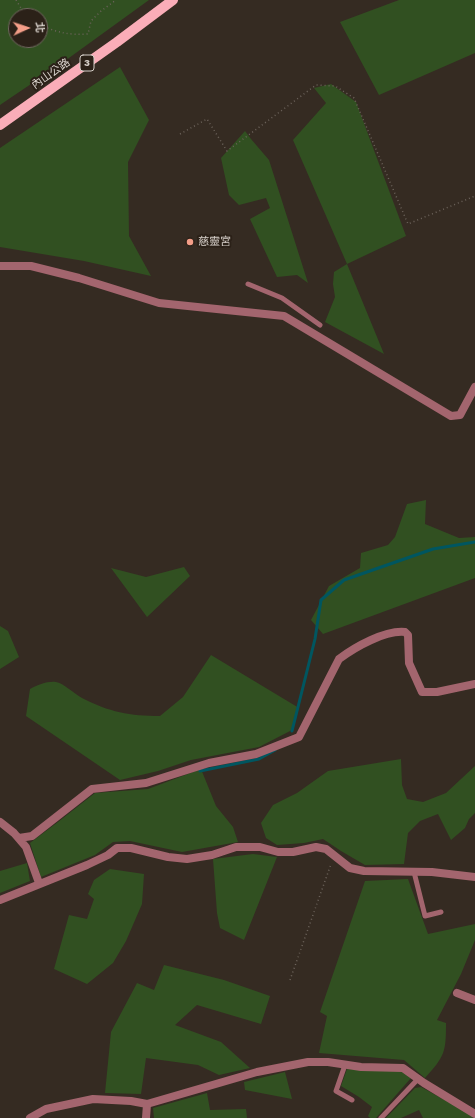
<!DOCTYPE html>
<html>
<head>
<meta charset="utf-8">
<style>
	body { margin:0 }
	#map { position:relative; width:475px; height:1118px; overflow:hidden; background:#352b22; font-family:"Work Sans","Noto Sans TC",sans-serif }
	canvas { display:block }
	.north { position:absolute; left:8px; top:8px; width:40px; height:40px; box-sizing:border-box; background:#2b2118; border:1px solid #70675f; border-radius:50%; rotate:87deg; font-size:11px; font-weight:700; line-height:16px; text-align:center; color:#d7d0ca }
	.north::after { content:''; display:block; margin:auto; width:14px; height:18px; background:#f49e88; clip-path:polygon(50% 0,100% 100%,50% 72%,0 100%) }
</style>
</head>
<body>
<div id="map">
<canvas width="475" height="1118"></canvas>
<div class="north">北</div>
</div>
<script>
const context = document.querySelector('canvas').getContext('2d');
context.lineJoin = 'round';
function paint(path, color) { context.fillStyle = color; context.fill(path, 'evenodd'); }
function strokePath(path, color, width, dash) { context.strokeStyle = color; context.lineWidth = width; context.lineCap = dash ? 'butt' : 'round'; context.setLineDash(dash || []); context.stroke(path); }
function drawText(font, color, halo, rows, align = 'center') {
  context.font = font + ' "Work Sans","Noto Sans TC",sans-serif'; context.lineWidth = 4; context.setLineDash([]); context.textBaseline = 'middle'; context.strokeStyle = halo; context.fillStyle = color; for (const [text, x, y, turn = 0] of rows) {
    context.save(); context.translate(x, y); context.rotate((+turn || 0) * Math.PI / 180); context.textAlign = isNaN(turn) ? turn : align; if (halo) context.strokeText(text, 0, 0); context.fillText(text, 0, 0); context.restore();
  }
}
const green = new Path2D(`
	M0,0h149l-87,63 -62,42zM16,16h24v24h-24z
	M399,0h76v53l-96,42 -39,-73z
	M120,67l29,53 -21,42 1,74 22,40 -67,-15 -84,-14v-99z
	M331,84l25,18 50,134 -59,28 37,90 -59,-32 10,-25 -2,-13 1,-12 13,-8 -54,-124 33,-37 -12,-15z
	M245,131l6,8 18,21 39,123 -11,-8 -20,2 -27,-58 20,-11 -4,-10 -27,7 -10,-10 -8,-37z
	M426,500l-1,24 34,14 16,-1v41l-152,56 -12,-14 18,-34 31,-18 1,-15 27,-8 7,-8 12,-33z
	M184,567l6,9 -43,41 -36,-49 35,9z
	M0,626l8,5 11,26 -19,12z
	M211,655l88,53 -7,22 -33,17 -68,13 -33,11 -38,9 -94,-64 4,-27c8,-4 17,-8 26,-7 7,1 19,12 26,16 27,14 48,18 78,18l23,-19z
	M401,759l1,26 5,14 16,3 23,-9 29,-27v47l-6,6 -4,9 -14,12 -13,-26 -18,7 -12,12 -4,31 -39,1 -24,-14 -18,-12 -19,4 -27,2 -11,-7 -5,-15 12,-18 24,-12 31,-22z
	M201,769l15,37 17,21 5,15 -56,10 -52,-11 -17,1 -18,13 -54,22 -11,-34 28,-21 37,-29 53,-4z
	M253,854l24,3 -33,83 -24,-12 -3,-15 -4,-54z
	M27,863l3,18 -30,12v-22z
	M110,869l34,5 -2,30 -16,37 -13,22 -26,21 -33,-15 15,-54 18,4 7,-20 -6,-5 6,-14z
	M408,879l20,55 47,-10v16l-14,34 -24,46 9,3c0,29 -1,33 -21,55l-21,-18 -85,-7 8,-37 -7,-4 45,-131z
	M164,965l60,15 46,16 -9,28 -64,-19 -22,20 46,17 29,26 -31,7 -21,-10 -52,-7 -5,36 -36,-1 6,-61 26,-49 17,7z
	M347,1069l55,1 9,8 -35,40h-6l-2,-2 4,-9 -13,-10 -18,-11z
	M285,1072l7,27 -47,-9 -1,-8z
	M421,1087l53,29 -2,2h-49l-4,-8 -18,8h-15l29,-30z
	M207,1093l3,17 36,-1 1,9h-93l-1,-10z`);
const stream = new Path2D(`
	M292,731l23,-92 6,-39 23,-20 89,-31 42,-7
	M200,771l59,-12 16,-9`);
const path = new Path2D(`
	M16,0l10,16
	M40,25c19,8 28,10 48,9l3,-13 10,-10 15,-11
	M180,134l27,-15 20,32 89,-66 19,1 19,12 54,126 67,-28
	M290,980l41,-116`);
const service = new Path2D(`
	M248,284l34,14 38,27
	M414,872l11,44 16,-4
	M345,1065l-9,26 16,9
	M381,1118l37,-39`);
const minor = new Path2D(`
	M0,266h31l48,12 80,25 125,13 167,100 9,-1 15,-28
	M0,822l14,11 12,14 13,36
	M19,838l13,-2 60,-47 54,-6 63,-20 47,-9 43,-17 40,-78c16,-12 46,-29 66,-27l3,3 1,28 13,29h15l38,-8
	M0,900l87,-35 21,-10 9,-7h14l37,9 19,2 25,-4 24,-8h24l18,5h15l23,-5 10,2 24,19 14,3 68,1 43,5
	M457,993l18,7
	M30,1118l16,-9 47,-10 38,2 16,3 110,-32 51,-10h20l33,5 42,1 21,15 51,31
	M146,1118l1,-14`);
const primary = new Path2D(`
	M0,125l117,-83 56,-42`);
const markers = [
	[190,242,4,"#f49e88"]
];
const shields = [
	[87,63,14]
];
const shieldNames = [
	["3",87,63]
];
const streetNames = [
	["內山公路",51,74,-35]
];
const poiNames = [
	["慈靈宮",198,242]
];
paint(green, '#315021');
strokePath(stream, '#005660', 3);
strokePath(path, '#6c635b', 1.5, [1, 3]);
strokePath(service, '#a3656e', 5);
strokePath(minor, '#a3656e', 8);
strokePath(primary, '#faadb8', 10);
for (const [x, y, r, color] of markers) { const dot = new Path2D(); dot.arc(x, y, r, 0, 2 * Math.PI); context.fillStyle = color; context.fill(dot); strokePath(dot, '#2b2118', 1.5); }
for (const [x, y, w] of shields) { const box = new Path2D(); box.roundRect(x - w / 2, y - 8, w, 16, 3); context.fillStyle = '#2b2118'; context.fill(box); strokePath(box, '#d7d0ca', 1); }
drawText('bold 10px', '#d7d0ca', null, shieldNames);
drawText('11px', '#d7d0ca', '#2b2118', streetNames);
drawText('11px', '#d7d0ca', '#2b2118', poiNames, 'left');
</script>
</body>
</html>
